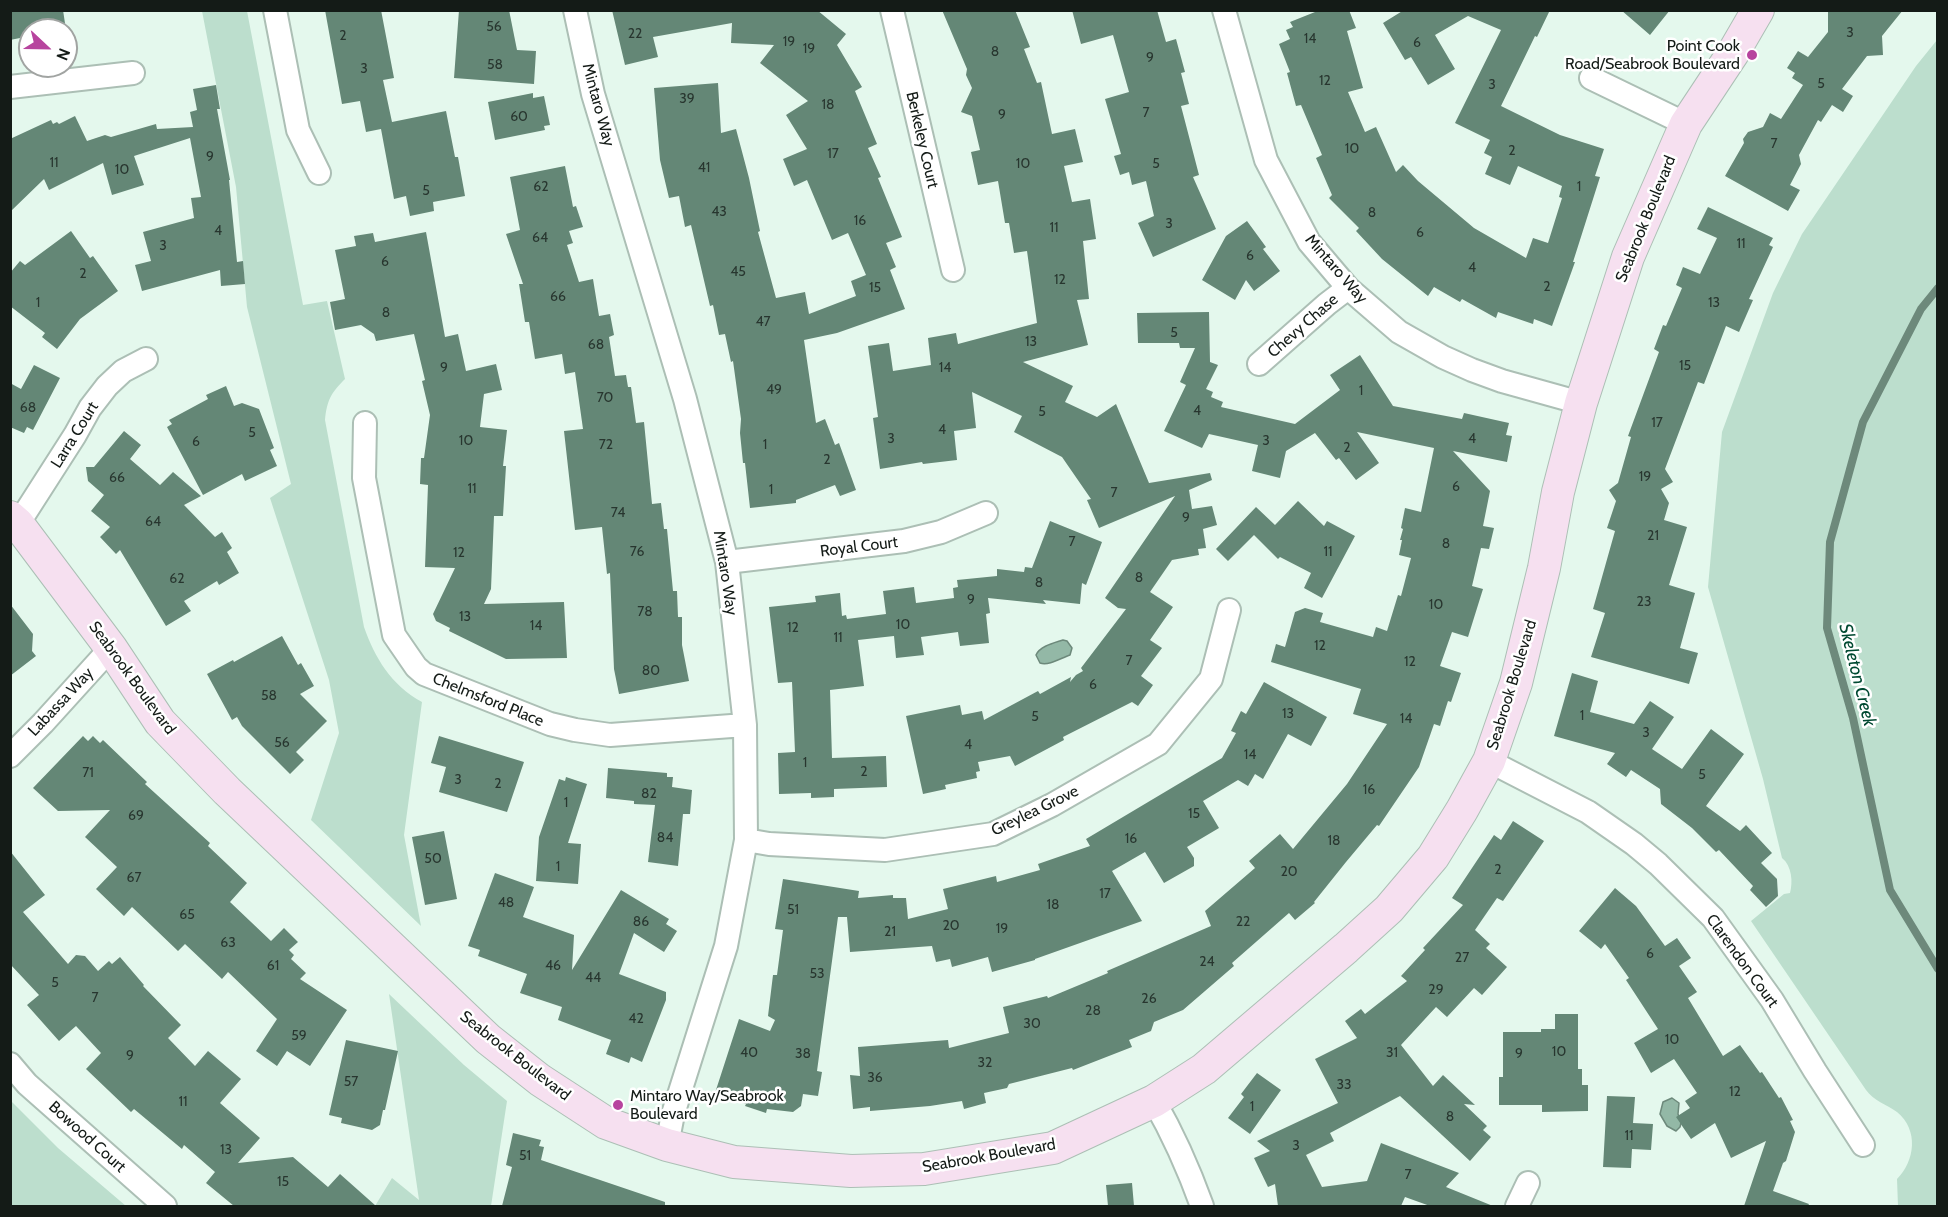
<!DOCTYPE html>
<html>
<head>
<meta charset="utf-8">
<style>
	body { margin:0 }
	#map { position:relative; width:1948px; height:1217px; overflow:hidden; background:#e4f8ed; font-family:Cabin,sans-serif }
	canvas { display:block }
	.frame { position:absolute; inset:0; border:12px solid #141b17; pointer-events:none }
	.north { position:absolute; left:18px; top:18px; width:60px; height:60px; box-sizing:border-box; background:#fff; border:2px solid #a1a4a2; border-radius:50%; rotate:112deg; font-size:16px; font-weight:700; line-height:24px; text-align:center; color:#141b17 }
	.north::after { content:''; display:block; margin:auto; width:21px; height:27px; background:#b7449e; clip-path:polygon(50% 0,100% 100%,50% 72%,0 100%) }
</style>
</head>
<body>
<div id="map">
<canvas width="1948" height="1217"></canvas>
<div class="frame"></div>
<div class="north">N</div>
</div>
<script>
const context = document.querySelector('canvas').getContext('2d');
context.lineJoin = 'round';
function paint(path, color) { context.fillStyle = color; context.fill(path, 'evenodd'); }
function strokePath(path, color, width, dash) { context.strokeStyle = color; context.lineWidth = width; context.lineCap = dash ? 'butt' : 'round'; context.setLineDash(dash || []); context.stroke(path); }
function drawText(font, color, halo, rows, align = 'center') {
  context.font = font + ' Cabin,sans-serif'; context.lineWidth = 5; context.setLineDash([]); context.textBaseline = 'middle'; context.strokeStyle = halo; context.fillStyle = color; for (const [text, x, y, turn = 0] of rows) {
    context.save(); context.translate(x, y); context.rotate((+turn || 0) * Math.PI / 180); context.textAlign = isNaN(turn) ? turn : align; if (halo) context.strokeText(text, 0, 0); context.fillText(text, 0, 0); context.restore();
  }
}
const green = new Path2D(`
	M202,11h45l56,294 24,-4 18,78c-14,14 -18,21 -20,41l39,207c11,31 27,58 58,75l-18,133 17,91 -110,-106 28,-87 -10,-53 -59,-182 21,-14 -44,-177 -11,-120z
	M1937,40l1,1166h-40l-1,-27c18,-18 22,-49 0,-67 -11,-8 -23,-11 -31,-22l-115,-169 33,-27 6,-1c3,-11 2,-27 -8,-35l-19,-79 -55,-192 14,-155 51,-139 29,-59 114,-168z
	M389,994l75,71 43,36 -16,105h-116l17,-28 27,22z
	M10,1100l48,48 68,58h-115z`);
const water = new Path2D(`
	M1063,640l4,1 5,7 -2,7c-9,3 -21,11 -30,8l-4,-8c4,-9 18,-12 27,-15z
	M1672,1098l7,5 -1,11 3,9 -1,4 -4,4 -9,-5 -7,-12 3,-12z`);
const stream = new Path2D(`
	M1938,288l-17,21 -58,113 -33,120 -3,86 26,90 37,172 48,79`);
const building = new Path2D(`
	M10,10h53l3,20h-36v6l-20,4z
	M325,10h56l13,68 -11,2 9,42 54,-11 9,46h3l7,39 -32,6 1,9 -24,5 -4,-20 -12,3 -13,-70 -15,3 -6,-31 -18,3z
	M459,10h50l8,40 19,1 -2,33 -80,-6z
	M612,10h205l29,24 -9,11 25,42 -7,4 22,53 -9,4 13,29 -3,1 24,59 -16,6 10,24 -6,3 15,39 -68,24 -33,7 12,83 9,-4 10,26 4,-2 17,47 -16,6 -5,-11 -39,15v3l-46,5 -5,-45h-2l-3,-30 1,-14 -8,-58 -2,1 -6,-28 -6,1 -6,-30 -3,1 -19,-81 -6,2 -6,-31 -10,2 -9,-38 -6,-72 64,-5 3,50 15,-4 13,49 11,53 -2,1 18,66 29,-6 4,22 47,-18 -5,-15 15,-6 -18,-42 -16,7 -25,-60 -13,6 -11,-27 24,-10 -21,-34 22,-14 -48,-38 14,-18 -43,-2 1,-20 -79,14 5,20 -33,8z
	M942,10h73l15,37 -6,2 13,34 4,-1 11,52 23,-5 8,33 -19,4 8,36 18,-3 6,40 -13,2 6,58 -12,1 11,45 -65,17 50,24 -8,16 32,15 19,-13 33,79 61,-10 2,7 -23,10 3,19 20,-3 5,19 -14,4 3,19 -8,1 1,6 -27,5 -22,32 23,15 -23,33 12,8 -21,28 12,9 -15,21 -6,-4 -69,35 1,3 -49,26 -5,-10 -32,6 2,9 -4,1 1,6 -32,7 1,4 -23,5 -17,-78 54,-11 2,10 20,-4 2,9 54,-29 2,3 31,-17 -1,5 6,-7 7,-4 -2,-3 45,-59 -8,-1 -13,-10 70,-102 -76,32 -12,-28 4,-1 -29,-42 -48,-25 8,-16 -50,-24 4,36 -22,3 3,29 -34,4 -1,-2 -42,7 -7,-51 5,-1 -10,-71 21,-3 4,28 38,-6 -3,-27 28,-5 2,11 79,-21 -10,-72 -13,2 -5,-30h-4l-7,-42 -20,4 -7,-33 9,-2 -8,-34 -11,-4 11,-24 -6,-13 1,-6z
	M1072,10h85l9,32 10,-3 9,33 -4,1 8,31 -8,2 18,69 -6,2 23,52 -63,28 -15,-34 16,-7 -8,-35 -14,4 -3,-13 -9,3 -6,-19 7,-2 -16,-55 24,-7 -16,-57 -32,9z
	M1320,10h29l7,18 -9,3 16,57 -15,4 17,40 11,-5 20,45 7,-7 15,16 56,47 52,30 7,-20 15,5 14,-45 -3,-1 3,-11 -44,-20 -8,19 -25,-11 7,-17 -8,-4 6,-13 -35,-17 46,-93 -33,-14 -33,19 20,34 -27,16 -17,-28 -6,3 -22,-37 21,-13h146l-13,27 -2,-1 -34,70 59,29 44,14 -9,27 5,1 -27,85h2l-23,64 -18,-7 -1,5 -35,-12 -2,6 -34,-19 -2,3 -26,-15 -6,9 -46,-37 -26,-28 3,-3 -30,-30 3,-3 -16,-37 6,-3 -21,-50 -5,1 -9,-33 3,-1 -11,-28 11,-5 -4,-9 7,-3 -3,-5z
	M1621,10h49l-20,25z
	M1828,10h75l-21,26 1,19 -16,1 -25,33 11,7 -10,16 -11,-7 -11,17 -3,-2 -19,35 2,9 -11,21 10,5 -12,21 -63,-35 19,-33 -1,-4 5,-7 15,-5 7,-14 11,6 22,-34 -11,-7 3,-5 -8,-5 11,-17 10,6 20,-25z
	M216,85l4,24h-3l13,71h-1l8,82 6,-1 2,23 -24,2 -1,-16 -78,21 -7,-26 16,-4 -8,-29 51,-14 -3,-20 10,-1 -11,-59 -56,18 10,29 -32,10 -9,-32 -54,27 -5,-11 -34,33v-73l41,-19 2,4 4,-2 2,2 16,-8 12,25 18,-6 6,2 45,-13 1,5 36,-2 -3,-15 7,-2 -4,-21z
	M533,93v5l11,-2 6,29 -6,1 1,4 -50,10 -7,-38z
	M565,166l8,41 3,-1 7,21 -14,4 4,12 -6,2 12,37 14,-3 6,37 11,-2 4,21 -5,2 6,39 11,-1 2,12h3l5,36 8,-1 8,82 9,-1 3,26h3l6,62h4l1,26h4v28l7,36 -70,13 -5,-25 -4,-96 -3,1 -5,-47 -27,3 -11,-99 19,-2 -8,-57 -10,2 -3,-20 -27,5 -6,-37h-4l-6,-38h4l-17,-50 14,-4 -10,-53z
	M1708,207l65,31 -4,7 4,2 -24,52 4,1 -14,32 -13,-6 -22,58 -6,-2 -33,87 8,13 -12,7 8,14 -5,17 23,7 -18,58 26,8 -15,55 18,5 -9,31 -98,-27 14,-44 -12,-4 22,-78 -8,-3 9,-27 -7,-11 9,-7 13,-46 -3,-1 31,-84 -5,-3 9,-24 3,1 16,-38 -6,-3 7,-18 17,7 17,-36 -20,-9z
	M1247,221l19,26 -3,2 17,22 -26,20 -8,-11 -11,20 -33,-20 24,-44z
	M71,231l19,27 3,-2 25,35 -38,28 -23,30 -15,-12 3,-4 -35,-27v-33l10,-12 5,4z
	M426,232l19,105 13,-3 8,37 30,-7 6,26 -18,4 -4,33 27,3 -4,36h3l-3,50h-9l-3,73 -7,15 80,-2 3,56 -61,1 -57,-28 1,-3 -14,-7 -3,-7 22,-46 -30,-1 3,-82 -8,-1 1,-26h3l6,-43 -8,-34 3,-1 -11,-46 -38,7 -2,-7 -13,-9 -26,5 -5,-28 15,-3 -10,-49 21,-4 -2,-10 19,-3 2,9z
	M1209,312l1,50 8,3 -12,24 7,3 -2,5 12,5 -2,5 74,17 45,-34 -10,-15 30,-20 33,51 69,13 2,-6 45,10 -3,12 6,1 -5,26 -54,-11 37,40 -7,35 11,2 -5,21 -8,-1 -9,38 11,3 -15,48 -16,-5 -12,34 21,7 -10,29 -3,-1 -8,25 -6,-2 -15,43 -40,59 -2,-1 -31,37 -32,40 1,1 -20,17 -6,-7 -57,50 2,3 -51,44 -29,12 -3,9 -22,9 3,7 -59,23 -1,-2 -63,16 -2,4 -23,5 2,10 -22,6 -2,-8 -32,5 -60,5v-4l-17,2 -3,-34 10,1 -2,-29 90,-7 1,8 60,-15 -6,-26 44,-11 1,2 60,-25 -1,-2 104,-45 -6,-15 50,-43 -6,-7 31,-27 13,15 54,-65 40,-60 -34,-10 8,-25 -90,-27 5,-18 9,3 10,-35 10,-4 18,5 -3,9 53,15 3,-10 11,4 11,-36 3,1 10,-38 -12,-3 3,-15h-2l3,-11 -2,-1 4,-20 16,4 13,-64 -77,-16 22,31 -23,17 -17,-22 -3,2 -21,-27 -29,18 -6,27 -28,-7 6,-26 -49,-11 -7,14 -38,-17 22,-46 -6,-3 15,-34h-15l-1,-5h-41l-1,-30z
	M34,365l26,13 -27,52 -6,-3 -3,6 -14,-6v-44l11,6z
	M226,386l8,20 8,-3 17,6 15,39 -4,2 7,16 -32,15 -3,-7 -39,21 -36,-68 5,-3 -3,-4 39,-21 -2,-4z
	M124,431l17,14 -11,14 30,26 13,-13 28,24 -17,9 31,32 7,-5 10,16 -5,4 12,21 -20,12 -2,-4 -33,20 7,10 -25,15 -46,-76 -4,4 -16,-17 10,-10 -19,-16 13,-16 -16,-14 -2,-14h8z
	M1298,501l26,25 3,-5 28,15 -33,62 -18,-10 7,-15 -31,-16 -2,2 -24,-24 -26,26 -12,-12 40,-42 19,18z
	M1050,521l52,21 -16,43 -4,-2 -2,21 -37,-4 3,4 -58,-6 2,15 -4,1 3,29 -29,3 -2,-14 -37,5 3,18 -28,3 -2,-22 -36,4 6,46 -34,4 2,68 54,-2 1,31 -53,2v8l-23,1v-5l-32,1 -1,-41 17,-1 -3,-70 -14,1 -9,-76 47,-5 -1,-6 25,-3 2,23 4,-1 1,4 39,-5 -3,-23 31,-4 2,16 38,-5 -1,-10 5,-1 -1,-7 40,-4v-7l27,3 1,-5 7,1z
	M10,604l23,30 -1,17 4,5 -26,20z
	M282,636l16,29 3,-2 13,23 -14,8 27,27 -31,31 8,8 -14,14 -48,-48 -5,-9 -5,3 -25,-46 26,-14 1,2z
	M1572,673l26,8 -8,31 44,12 16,-23 24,16 -22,32 30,20 29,-40 33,25 -38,52 34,25 6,-6 26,28 -11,10 16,16 1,17 -12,11 -16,-17 3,-4 -34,-36 -3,2 -24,-24 -31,-24 -1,-15 -29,-19 -5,7 -19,-13 8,-11 -61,-17z
	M1264,682l63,35 -16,29 -23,-12 -25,45 -8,-5 -7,12 -10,-6 -35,21 16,27 -32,19 7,11v8l-30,17 -19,-31 -33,19 30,50 -107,38v1l-43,12 -4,-15 -36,10 -2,-8 -14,3 -4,-16 -82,6 -3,-35h-9l-21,154 5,1 -4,24 -15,-2 -2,12 -8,6 -26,-3 -1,4 -21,-7 1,-2 -31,-11 24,-74 31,12 5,-11 -7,-4 5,-41h4l6,-45 -8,-1 8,-50 76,12 -1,7 35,-3v3h13l2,21 40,-10 -5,-20 53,-13 1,6 43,-12 -2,-6 52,-18 -4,-7 136,-81 14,-25 -5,-2 10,-20 5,3z
	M83,736l5,5 5,-5 7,7 3,-3 44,42 -2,2 65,59 -2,3 39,37 -17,19 41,39 13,-13 14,14 -9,8 5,5 -3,4 15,14 -6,6 47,31 -37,56 -23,-15 -10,15 -21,-15 21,-32 -49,-47 -6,7 -37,-35 -7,7 -46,-44 -8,9 -28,-27 21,-22 -32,-30 25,-27 -52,1 -25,-23z
	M439,736l85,26 -17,50 -68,-20 7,-25 -15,-4z
	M608,768l59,5v4h6l-1,10 20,3 -2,24h-7l-5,52 -30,-4 7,-57 -21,-1v-3l-28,-3z
	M566,777l21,7 -19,59 13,1 -3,40 -42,-3 3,-44 20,-58 6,2z
	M1513,821l31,20 -41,60 -6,-3 -22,32 15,14 -4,4 21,19 -25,28 -8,-7 -27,29 -11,-10 -35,38 32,41 10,-11 32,30 -11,-1 23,22 -4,4 8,7 -21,24 -70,-65 -70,37 4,8 -28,14 16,32 45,-6 14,-38 78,30 -13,14 47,19h-63l-25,-9 -4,9h-123l-3,-22 -7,3 -14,-29 16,-7 -13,-10 81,-38 -23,-44 42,-21 -12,-17 16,-12 4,5 42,-33 -6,-5 24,-26 -2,-2 40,-43 -11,-7 42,-63 7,5z
	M444,831l13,68 -32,6 -13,-68z
	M10,851l35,44 -22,17 45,52 8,-9 9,1 13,15 11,-10 3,3 8,-7 24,28 -1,1 38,39 -13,13 27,28 13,-15 33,28 -21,24 40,35 -22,25 55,-6 35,30 12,-13 36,32h-142l-28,-23 9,-11 -31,-27 -2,4 -48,-40 -3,3 -45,-43 15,-16 -25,-27 -17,15 -32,-36 12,-10 -29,-31z
	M495,873l39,14 -11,30 51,18 -2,35 49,-80 48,29 -3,5 11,7 -13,21 -30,-19 -15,41 47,18v8l-24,62 -11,-5 -2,6 -23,-9 5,-14 -53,-20 4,-13 -42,-14 7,-19 -49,-18 2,-6 -12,-4z
	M1615,888l21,18 29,40 12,-8 14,20 -12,8 18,26 -9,6 35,58 17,-11 20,28 2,-1 17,26 2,-1 12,23 -3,1 5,11 -9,29 -3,2 -10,28 36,13 -1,2h-64l22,-65 -35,17 -16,-35 -24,16 -15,-22 14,-9 -5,-7 12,-8 -23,-34 -23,14 -17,-30 24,-14 -32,-49 3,-2 -24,-34 -4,5 -22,-18z
	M1555,1014h23v55h4v16h6v26l-46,1v-7h-43v-28h4v-45h38v-3h14z
	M346,1040l52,11 -13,59h-2l-3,15 -8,5 -31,-7 1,-5 -13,-3z
	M1257,1073l24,17 -31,44 -22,-16 16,-21 -3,-3z
	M1607,1096l28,1 -2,26 20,1 -2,26 -19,-1 -1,19 -28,-1z
	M513,1133l28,7 -2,6 5,1 -3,13 124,42v4h-163l10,-39 -6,-2z
	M1132,1183l2,23h-26l-2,-21z`);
const street = new Path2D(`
	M275,10l23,120 21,43
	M575,10l18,84 92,305 42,163 18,163 1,115 -20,106 -53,168 -6,31
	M892,10l61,260
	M1224,10l42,150 43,82 39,46 51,44 44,25 29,13 30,11 79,22
	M1591,78l95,46
	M10,87l123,-14
	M1259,364l68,-60 21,-16
	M365,423l-1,55 30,157 22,32 8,7 126,50 25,6 35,5 135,-10
	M18,524l57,-89 15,-27 17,-22 16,-15 23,-12
	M727,562l177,-21 37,-9 45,-19
	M10,756l33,-33 68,-75
	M1489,761l99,51 46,32 24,20 55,54 59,82 43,71 48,74
	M746,840l23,4 116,6 108,-16 59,-29 106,-61 53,-65 18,-69
	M10,1064l17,20 138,122
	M1154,1101c19,33 35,69 48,105
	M1517,1206l11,-23`);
const secondary = new Path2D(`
	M10,517l8,7 93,124 49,74 67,69 261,248 52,41 66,43 61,22 67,17 117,9 73,-2 129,-21 101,-47 50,-32 142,-121 43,-39 44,-52 29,-47 27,-49 27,-78 28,-115 14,-76 23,-89 47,-146 58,-133 47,-71 25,-43`);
const markers = [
	[1752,55,6,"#b7449e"],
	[618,1105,6,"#b7449e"]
];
const numberNames = [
	["56",494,27],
	["3",1850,33],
	["22",635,34],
	["2",343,36],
	["14",1310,39],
	["19",789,42],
	["6",1417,43],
	["19",809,49],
	["8",995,52],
	["9",1150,58],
	["58",495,65],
	["3",364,69],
	["12",1325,81],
	["5",1821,84],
	["3",1492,85],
	["39",687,99],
	["18",828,105],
	["7",1146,113],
	["9",1002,115],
	["60",519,117],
	["7",1774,144],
	["10",1352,149],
	["2",1512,151],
	["17",833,154],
	["9",210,157],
	["11",54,163],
	["10",1023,164],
	["5",1156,164],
	["41",704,168],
	["10",122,170],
	["62",541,187],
	["1",1579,187],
	["5",426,191],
	["43",719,212],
	["8",1372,213],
	["16",860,221],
	["3",1169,224],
	["11",1054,228],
	["4",218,231],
	["6",1420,233],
	["64",540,238],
	["11",1741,244],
	["3",163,246],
	["6",1250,256],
	["6",385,262],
	["4",1472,268],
	["45",738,272],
	["2",83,274],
	["12",1060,280],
	["2",1547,287],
	["15",875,288],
	["66",558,297],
	["1",38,303],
	["13",1714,303],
	["8",386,313],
	["47",763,322],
	["5",1174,333],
	["13",1031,342],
	["68",596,345],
	["15",1685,366],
	["9",444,368],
	["14",945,368],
	["49",774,390],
	["1",1361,391],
	["70",605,398],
	["68",28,408],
	["4",1197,411],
	["5",1042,412],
	["17",1657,423],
	["4",942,430],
	["5",252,433],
	["3",891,439],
	["4",1472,439],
	["10",466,441],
	["3",1266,441],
	["6",196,442],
	["72",606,445],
	["1",765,445],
	["2",1347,448],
	["2",827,460],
	["19",1645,477],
	["66",117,478],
	["6",1456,487],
	["11",472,489],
	["1",771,490],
	["7",1114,493],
	["74",618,513],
	["9",1186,518],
	["64",153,522],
	["21",1653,536],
	["7",1072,542],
	["8",1446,544],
	["76",637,552],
	["11",1328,552],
	["12",459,553],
	["8",1139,578],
	["62",177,579],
	["8",1039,583],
	["9",971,600],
	["23",1644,602],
	["10",1436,605],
	["78",645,612],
	["13",465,617],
	["10",903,625],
	["14",536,626],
	["12",793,628],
	["11",838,638],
	["12",1320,646],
	["7",1129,661],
	["12",1410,662],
	["80",651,671],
	["6",1093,685],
	["58",269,696],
	["13",1288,714],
	["1",1582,716],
	["5",1035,717],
	["14",1406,719],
	["3",1646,733],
	["56",282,743],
	["4",968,745],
	["14",1250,755],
	["1",805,763],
	["2",864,772],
	["71",88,773],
	["5",1702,775],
	["3",458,780],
	["2",498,784],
	["16",1369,790],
	["82",649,794],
	["1",566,803],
	["15",1194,814],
	["69",136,816],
	["84",665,838],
	["16",1131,839],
	["18",1334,841],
	["50",433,859],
	["1",558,867],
	["2",1498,870],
	["20",1289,872],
	["67",134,878],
	["17",1105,894],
	["48",506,903],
	["18",1053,905],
	["51",793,910],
	["65",187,915],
	["86",641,922],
	["22",1243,922],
	["20",951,926],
	["19",1002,929],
	["21",890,932],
	["63",228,943],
	["6",1650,954],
	["27",1462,958],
	["24",1207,962],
	["61",273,966],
	["46",553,966],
	["53",817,974],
	["44",593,978],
	["5",55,983],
	["29",1436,990],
	["7",95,998],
	["26",1149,999],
	["28",1093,1011],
	["42",636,1019],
	["30",1032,1024],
	["59",299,1036],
	["10",1672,1040],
	["10",1559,1052],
	["40",749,1053],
	["31",1392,1053],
	["38",803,1054],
	["9",1519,1054],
	["9",130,1056],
	["32",985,1063],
	["36",875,1078],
	["57",351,1082],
	["33",1344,1085],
	["12",1735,1092],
	["11",183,1102],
	["1",1252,1107],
	["8",1450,1117],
	["11",1629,1136],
	["3",1296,1146],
	["13",226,1150],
	["51",525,1156],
	["7",1408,1175],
	["15",283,1182]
];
const poiNames = [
	["Point Cook",1740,46],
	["Road/Seabrook Boulevard",1740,64],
	["Mintaro Way/Seabrook",630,1096,"left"],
	["Boulevard",630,1114,"left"]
];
const streetNames = [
	["Mintaro Way",598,105,75],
	["Berkeley Court",922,140,77],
	["Seabrook Boulevard",1646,219,-68],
	["Mintaro Way",1336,269,49],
	["Chevy Chase",1303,326,-41],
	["Larra Court",75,435,-58],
	["Royal Court",859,547,-7],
	["Mintaro Way",725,573,81],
	["Seabrook Boulevard",132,678,54],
	["Seabrook Boulevard",1512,685,-73],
	["Chelmsford Place",488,700,22],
	["Labassa Way",61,702,-47],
	["Greylea Grove",1035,811,-26],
	["Clarendon Court",1742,961,54],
	["Seabrook Boulevard",515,1056,38],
	["Bowood Court",87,1137,42],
	["Seabrook Boulevard",989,1156,-10]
];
const waterNames = [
	["Skeleton Creek",1857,675,76]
];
paint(green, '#bcdecd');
paint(water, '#93b8a6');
strokePath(water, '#6d897b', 1.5);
strokePath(stream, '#6d897b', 8);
paint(building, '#648776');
strokePath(street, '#acbfb5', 26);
strokePath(secondary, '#acbfb5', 34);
strokePath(street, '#fff', 22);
strokePath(secondary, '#f6e0f0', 32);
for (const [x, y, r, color] of markers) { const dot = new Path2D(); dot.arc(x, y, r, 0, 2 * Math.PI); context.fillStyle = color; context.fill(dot); strokePath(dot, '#fff', 2); }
drawText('14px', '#28362f', null, numberNames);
drawText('16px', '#141b17', '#fff', poiNames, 'right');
drawText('16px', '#141b17', '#fff', streetNames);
drawText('italic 18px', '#004931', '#fff', waterNames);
</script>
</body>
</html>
